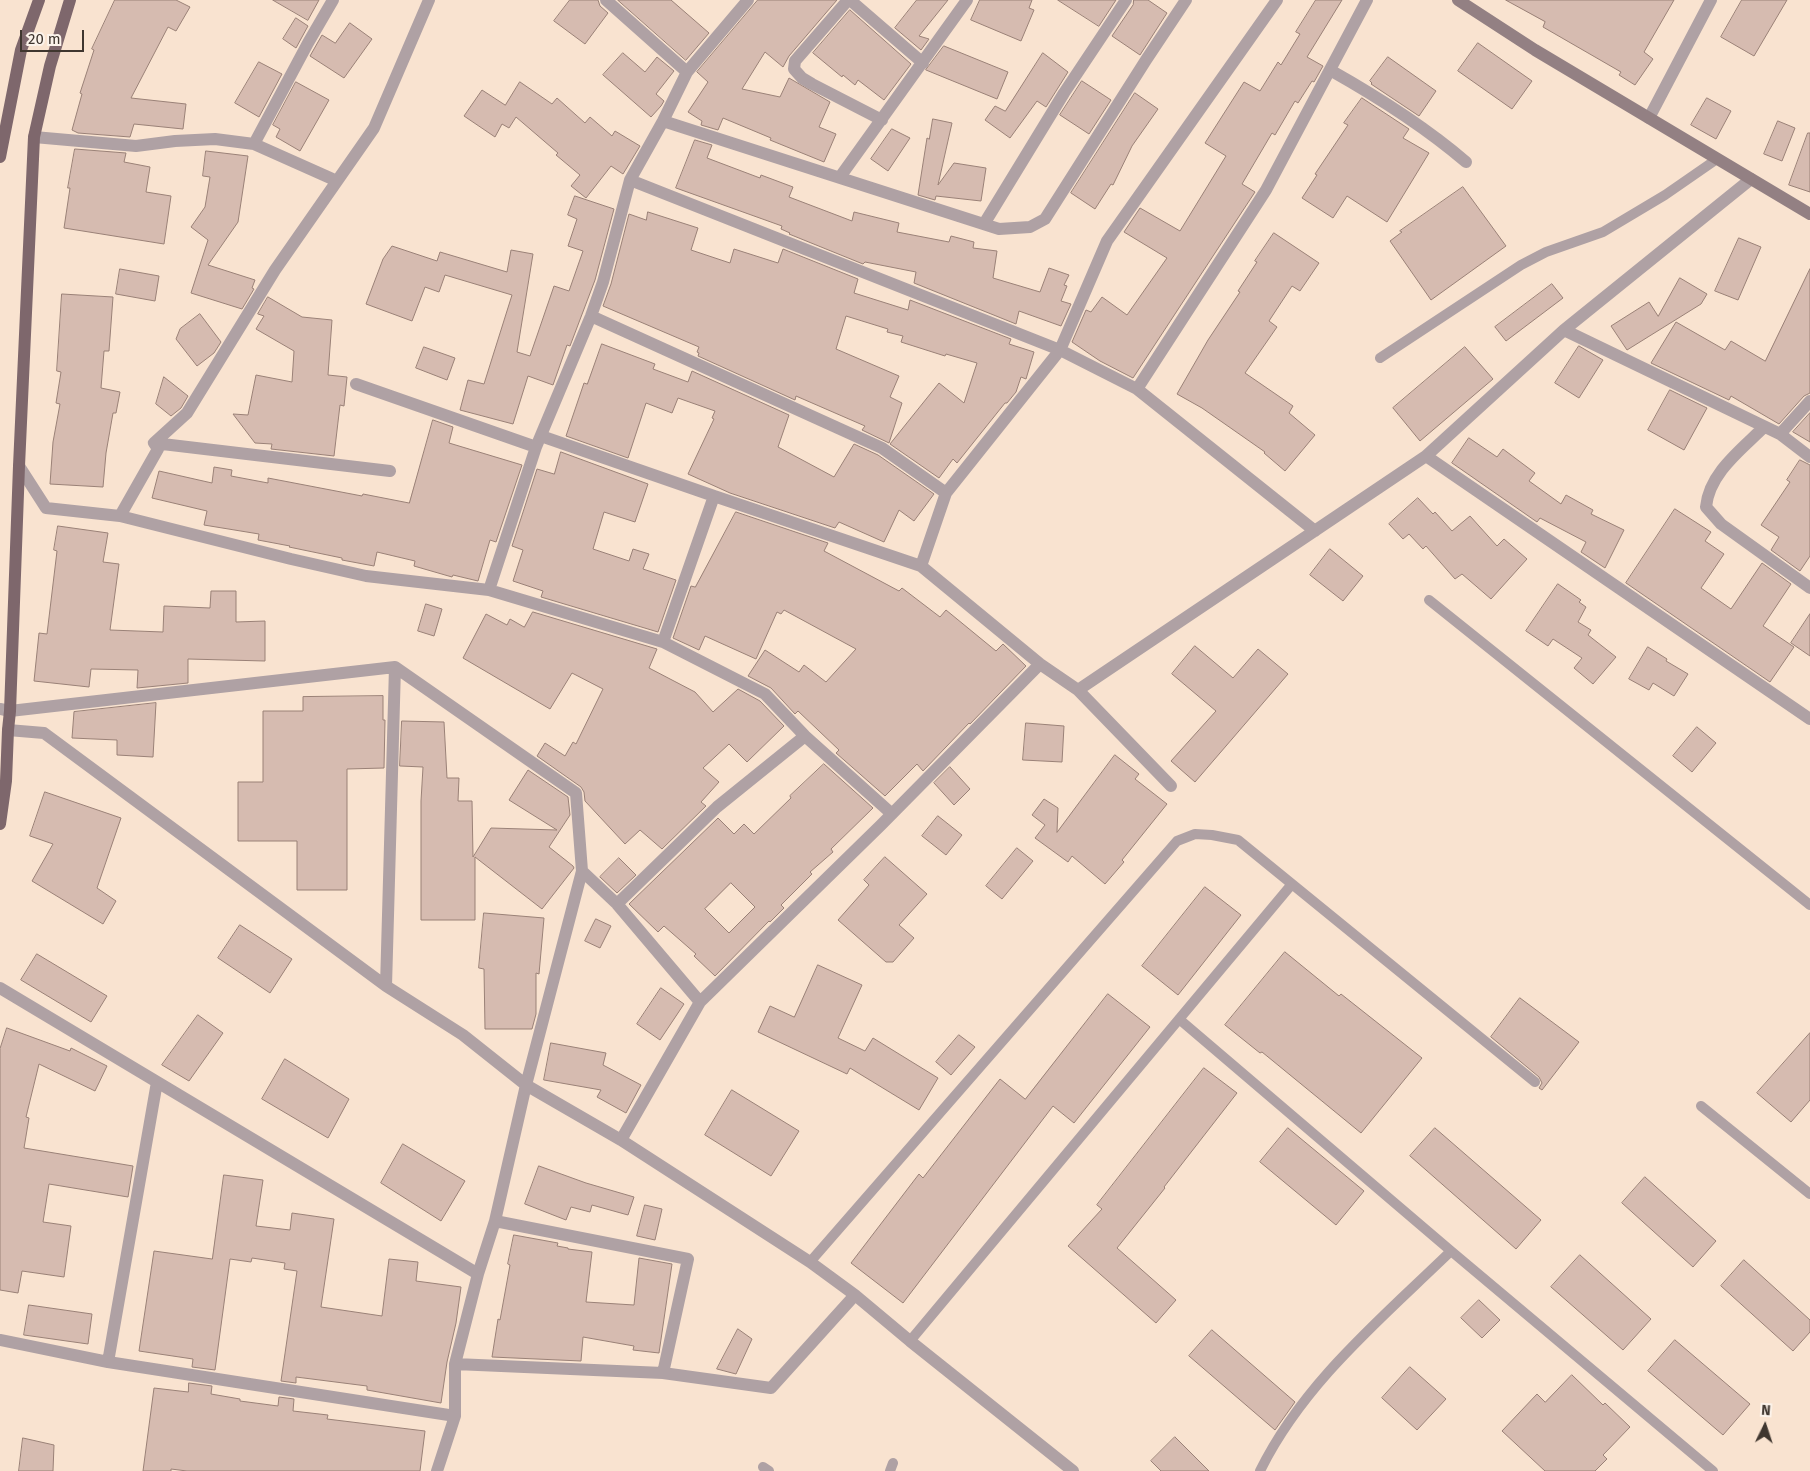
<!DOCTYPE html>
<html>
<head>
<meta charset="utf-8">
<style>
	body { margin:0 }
	#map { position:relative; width:1810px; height:1471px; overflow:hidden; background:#f9e3d0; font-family:"Fira Sans",sans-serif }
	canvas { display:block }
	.north { position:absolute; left:1740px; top:1401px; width:50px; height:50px; -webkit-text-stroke:4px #fcf3eb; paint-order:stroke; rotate:4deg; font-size:14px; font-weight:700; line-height:20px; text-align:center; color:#3f362f }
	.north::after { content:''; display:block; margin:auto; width:18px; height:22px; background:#3f362f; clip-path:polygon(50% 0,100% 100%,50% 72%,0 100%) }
	.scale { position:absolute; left:20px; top:30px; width:64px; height:22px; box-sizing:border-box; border:2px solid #3f362f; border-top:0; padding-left:6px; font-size:15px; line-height:18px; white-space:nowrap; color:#3f362f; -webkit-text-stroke:4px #fcf3eb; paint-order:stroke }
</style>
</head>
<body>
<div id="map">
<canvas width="1810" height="1471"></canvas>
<div class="north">N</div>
<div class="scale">20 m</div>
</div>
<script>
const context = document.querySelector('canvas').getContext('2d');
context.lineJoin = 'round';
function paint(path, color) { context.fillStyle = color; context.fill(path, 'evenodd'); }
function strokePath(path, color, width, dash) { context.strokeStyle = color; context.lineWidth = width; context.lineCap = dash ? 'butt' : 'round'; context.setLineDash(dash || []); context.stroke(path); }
const building = new Path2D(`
	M115,0h61l14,7 -14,24 -8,-4 -37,71 55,6 -3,25 -49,-5 -4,13 -52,-4 -6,-3 10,-36 -2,-1 14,-43 -2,-1z
	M273,0h46l-11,20z
	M570,0h28l2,6 8,7 -23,31 -31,-23z
	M618,0h53l38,33 -23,27z
	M758,0h79l-48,56 -6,11 -18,-15 -23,37 38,8 9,-19 41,24 -11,25 17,7 -12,28 -54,-22 1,-2 -48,-20 -5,12 -17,-5 1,-4 -14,-9 20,-30 -11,-10z
	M917,0h31l-29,36 10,3 -8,11 -26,-22z
	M980,0h52l-3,8 5,2 -13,31 -50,-21z
	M1058,0h58l-17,26z
	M1134,0h14l19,13 -27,42 -28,-19 21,-31z
	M1316,0h26l-35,57 16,9 -9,16 -2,-1 -14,22 -3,-2 -20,34 -3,-2 -30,51 13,8 -122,186 -33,-17 -28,-19 14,-32 5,2 11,-15 25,18 40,-57 -43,-26 16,-24 40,23 46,-75 -21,-13 39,-61 16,9 18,-29 3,3 19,-31 -4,-2z
	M1506,0h168l-30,52 9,7 -18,26 -16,-10 2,-3 -78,-45 2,-5z
	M1742,0h45l-33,56 -33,-19z
	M850,10l61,54 -27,36 -26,-20 -3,5 -12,-10 -1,2 -29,-24z
	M296,18l12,8 -12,22 -13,-9z
	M350,23l22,16 -28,39 -34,-22 12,-21 13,8z
	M1478,43l54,38 -20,28 -54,-38z
	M944,46l64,26 -11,27 -71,-29z
	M623,53l22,19 12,-15 17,14 -18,23 8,7 -3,5 -10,11 -48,-42z
	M1043,53l25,19 -22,35 -9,-6 -27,37 -25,-18 10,-14 10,5z
	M1388,57l48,34 -17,25 -48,-32 1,-1 -2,-2z
	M259,62l23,12 -23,43 -24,-14z
	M1082,81l29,19 -22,34 -29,-19z
	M296,82l33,18 -29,51 -24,-14 4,-8 -7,-4z
	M520,82l32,22 5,-6 28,25 5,-6 22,19 3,-5 25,15 -17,28 -12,-8 -25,32 -15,-12 9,-11 -24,-20 2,-2 -42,-36 -7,11 -7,-4 -7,13 -31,-21 18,-26 23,15z
	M1135,93l23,16 -26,37 -19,39 -2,-1 -16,25 -24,-16z
	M1362,98l47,31 -6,9 26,15 -42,69 -40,-26 -14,22 -31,-20 15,-23 -2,-1 33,-49 -4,-2z
	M1707,98l24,13 -15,28 -25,-14z
	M933,119l19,4 -14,62 16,-22 32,5 -5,33 -45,-5 -1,4 -17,-5 9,-57 2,1z
	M1778,121l17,7 -13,33 -18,-7z
	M892,129l18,9 -22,33 -17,-12z
	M1808,133h2v59l-21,-7z
	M695,140l17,5 -5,13 53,20 1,-3 32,12 -4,10 63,24 2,-9 45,11 -2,9 52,10 2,-6 23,6 -1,6 24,3 -4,27 47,14 9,-24 20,7 -5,10 3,1 -6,15 10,3 -10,22 -42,-15 -3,13 -102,-41 2,-11 -51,-10 -2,2 -74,-30 1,-1 -9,-4 1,-3 -106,-38z
	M75,149l51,4 -2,9 26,5 -4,25 25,4 -7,48 -100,-16 6,-40h-2z
	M206,151l42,5 -10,66 -30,43 47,15 -3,8 2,1 -12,20 -51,-16 17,-53 -17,-13 14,-20 5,-30 -7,-1z
	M1463,187l43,59 -75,54 -41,-59 12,-9 -2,-1z
	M575,196l39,13 -19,71 -25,66 -3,-1 -14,40 -25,-9 -15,48 -53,-14 8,-30 16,4 28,-89 -67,-20 -6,17 -14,-5 -13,34 -46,-17 17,-45 9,-13 45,15 3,-9 67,20 4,-22 22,4 -16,98 13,4 24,-70 15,5 14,-40 -15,-5 9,-27 -9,-4z
	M648,212l50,16 -7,22 39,13 4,-14 44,14 5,-14 75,30 -4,14 54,17 2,-10 101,39 -2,5 25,8 -8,27 -5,-2 -5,15 -9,11h-2l-48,60 -4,-4 -14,19 -49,-34 49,-61 25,20 13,-40 -31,-9 -1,2 -44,-14 2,-6 -16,-4 1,-3 -42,-13 -10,33 63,27 -9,21 12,6 -13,40 -27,-13 3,-4 -69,-30 -1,4 -97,-44 1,-3 -2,-1 2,-5 -96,-41 8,-22 18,-70 17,6z
	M1274,233l45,30 -19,28 -8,-5 -23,35 8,6 -32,46 48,33 -4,7 26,22 -30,36 -21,-18 1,-1 -63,-44 -25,-14 31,-54 32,-48 -2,-1 19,-29 -2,-1z
	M1739,238l22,9 -23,53 -23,-9z
	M120,269l39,7 -4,25 -39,-7z
	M1810,269v124l-6,3 -25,28 -48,-28 -2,4 -78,-37 25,-41 49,28 6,-9 34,20z
	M1680,278l27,16 -6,10 -74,46 -16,-24 38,-24 9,14z
	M1552,284l11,14 -57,43 -11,-14z
	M62,294l51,3 -4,54h-5l-3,37 19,4 -4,21h-3l-7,40 -3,34 -53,-3 3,-42 7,-38 -4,-1 5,-31 -4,-1z
	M268,297l34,20 30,3 -4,55 19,2 -3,29 -4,-1 -6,51 -63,-7 1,-5 -17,-1 -22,-29 15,1 8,-40 36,7 2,-31 -38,-22 8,-13 -6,-2z
	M200,314l21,28 -7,11 -17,13 -21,-27 4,-10z
	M602,344l53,20 -2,5 35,13 4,-11 97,44 -11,32 56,30 20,-33 24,11 56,39 -20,27 -15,-11 -15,32 -45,-20 -4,6 -105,-35 -42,-19 26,-55 -2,-1 3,-7 -37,-13 -6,15 -26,-10 -18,55 -62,-22 18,-53 3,1z
	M1579,346l24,14 -24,38 -24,-15z
	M424,347l31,11 -8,22 -31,-12z
	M1465,347l28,32 -73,62 -27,-33z
	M164,377l24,19 -7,12 -10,8 -15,-12z
	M1670,390l37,18 -23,42 -36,-20z
	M1810,413v29l-17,-10z
	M433,420l20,7 -4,16 73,22 -26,77 -6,-2 -12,41 -25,-6 -1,2 -38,-11 1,-5 -38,-9 -3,14 -32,-6v-2l-53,-11 1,-1 -32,-6 1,-6 -55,-9 3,-14 -55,-13 7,-27 53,12 2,-16 18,3 -1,6 37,7v-5l94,18 1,-2 46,9z
	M1469,438l28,19 6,-8 32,24 -6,8 32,23 5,-9 27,15 -2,4 33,16 -19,38 -24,-16 5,-10 -46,-24 -3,4 -85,-59z
	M561,452l87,32 -13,38 -31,-10 -11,37 36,12 4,-12 16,5 -6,15 33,11 -18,52 -117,-35 2,-6 -30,-10 10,-31 -11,-4 25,-77 17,5z
	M1800,460l10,5v91l-10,15 -29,-21 8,-13 -18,-12 29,-43 -3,-2z
	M1418,498l15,16 2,-2 17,19 18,-15 27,30 7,-7 23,20 -36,40 -29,-25 -7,5 -29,-33 -3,3 -14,-15 -6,5 -14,-15z
	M1675,509l36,23 -6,9 19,13 -23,34 30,21 31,-46 29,21 -28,42 31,21 -24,35 -144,-99z
	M736,512l92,31 -4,8 75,40 3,-3 38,29 6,-7 50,41 7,-7 23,22 -56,58 -1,-1 -46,48 -6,-7 -32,32 -49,-43 3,-3 -41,-39 -3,3 -24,-26 -23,-12 17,-26 34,22 5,-7 22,17 30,-33 -72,-39 -3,4 -4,-2 -21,47 -51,-23 -6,14 -26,-12 18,-52 4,1z
	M58,526l50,7 -5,29 16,2 -9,66 53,2 1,-26 46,2 1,-17h25v31l29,-1v40l-77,-2v24l-51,5 1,-18 -47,-1 -2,18 -55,-6 5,-48 8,1 10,-83 -3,-1z
	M1330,549l33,27 -20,25 -33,-26z
	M1558,584l23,16 -2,2 7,5 -8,15 13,8 -3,5 28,22 -23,27 -19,-16 8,-10 -29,-19 -5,7 -22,-15z
	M426,604l16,5 -8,27 -16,-5z
	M533,612l124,37 -8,19 46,24 18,20 25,-23 22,12 24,25 -37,36 -18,-18 -26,24 16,14 -18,20 5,4 -44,43 -22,-19 -15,14 -40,-43 -1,-9 -3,-5 -44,-31 8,-13 20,13 8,-14 3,2 27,-55 -31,-16 -22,36 -87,-51 23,-44 21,11 3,-6 14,8z
	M1810,614v42l-19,-13z
	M1195,646l38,32 25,-29 30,25 -93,108 -24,-21 45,-50 -44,-37z
	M1648,647l19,12 -1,2 22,13 -14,22 -21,-13 -4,7 -20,-11z
	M383,696v24h2l-1,48 -37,1v121h-50v-49h-59v-59h25v-71h40v-14z
	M156,703l-3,54 -36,-2v-15l-45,-2 2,-26z
	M402,721l42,1 3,56h12l-1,23h14l1,56 18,-29 66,2 -48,-30 19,-30 40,27 2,18 -21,32 24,19 1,2 -32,41 -67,-52v63h-54v-119l2,-34 -23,-1z
	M1026,723l38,3 -2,36 -39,-2z
	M1697,727l19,16 -24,29 -19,-16z
	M1115,755l24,19 -4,5 32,25 -45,56 2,2 -19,22 -33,-28 -4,6 -33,-24 10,-13 -13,-10 12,-16 14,9 -1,24z
	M824,764l49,44 -42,41 2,3 -23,20 2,2 -31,31 3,3 -14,14 -1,-1 -54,55 -21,-20 2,-2 -32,-28 -6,6 -29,-28 89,-86 16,16 10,-10 10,10 37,-36 -1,-2zM731,883l24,24 -26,26 -24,-24z
	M950,767l20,22 -16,16 -20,-22z
	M45,792l76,26 -24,70 19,13 -13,23 -71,-43 21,-37 -23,-8z
	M938,816l24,19 -16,20 -24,-19z
	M1017,848l16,13 -31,38 -16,-13z
	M885,857l42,37 -28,31 15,13 -21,24h-7l-48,-42 31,-35 -5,-5z
	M619,858l17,17 -19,18 -17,-16z
	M1205,887l36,28 -63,80 -36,-29z
	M484,913l60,5 -5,56 -3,-1v41l-4,15h-47l-1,-60 -5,-1z
	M596,919l15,7 -11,22 -15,-7z
	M240,925l52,34 -22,34 -52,-35z
	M1285,952l54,44 2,-2 81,64 -61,75 -99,-81 -2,1 -35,-28z
	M37,954l70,42 -16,26 -70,-42z
	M818,965l44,20 -24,53 27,13 8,-13 65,40 -19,32 -69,-42 -3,6 -89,-42 12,-26 24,11z
	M661,988l23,16 -24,36 -23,-16z
	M1108,994l42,33 -76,96 -21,-17 -150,197 -52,-40 68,-89 4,4 77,-99 25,20z
	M1520,998l59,44 -37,48 -3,-2 3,-5 -3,-6 -48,-40z
	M198,1015l25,18 -34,48 -27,-16z
	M7,1028l63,23 1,-3 36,18 -12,25 -56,-27 -13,53 3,1 -5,30 109,18 -5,31 -79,-13 -6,38 28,4 -7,51 -42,-6 -4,22 -18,-3v-241z
	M1810,1033v67l-19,22 -34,-29z
	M959,1035l16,12 -24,28 -15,-13z
	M551,1043l55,10 -3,12 38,20 -15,28 -29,-16 4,-7 -57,-10z
	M285,1059l64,40 -21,39 -66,-39z
	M1204,1068l33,25 -73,94 1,1 -48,60 59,52 -20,23 -88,-77 34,-37 -5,-4z
	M732,1090l67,41 -28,45 -66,-41z
	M1288,1128l76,63 -28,34 -76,-63z
	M1435,1128l106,92 -25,29 -106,-93z
	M403,1144l62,37 -24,40 -60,-38z
	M539,1166l47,17 48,14 -6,18 -36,-10 -2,7 -19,-5 -5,13 -41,-16z
	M224,1175l39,5 -7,46 34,4 2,-17 42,6 -13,88 61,9 7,-57 29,3 -2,19 45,6 -5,36 -9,39 -6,41 -74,-13v-4l-71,-9v6l-15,-2 16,-110 -13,-2 1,-6 -33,-5 -1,4 -21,-3 -15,111 -23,-3 1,-8 -54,-8 15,-100 58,8z
	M1645,1177l71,64 -23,26 -71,-64z
	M645,1205l17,4 -7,31 -18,-4z
	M514,1235l44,8 -1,3 11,2v1l24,3 -6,50 48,3 5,-47 33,6 -13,89 -26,-3 1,-4 -51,-9 -2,24 -89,-4 6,-38 2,1 10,-55 -2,-1z
	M1580,1255l71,64 -28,31 -72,-63z
	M1744,1260l66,60v12l-17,19 -72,-65z
	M1479,1300l21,20 -18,18 -21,-20z
	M29,1305l63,9 -4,30 -64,-9z
	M738,1329l14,10 -16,35 -19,-5z
	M1212,1330l83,72 -20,28 -86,-74z
	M1675,1340l75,64 -27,31 -75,-64z
	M1410,1367l36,32 -29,31 -35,-32z
	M1572,1375l31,30 2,-2 25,24 -27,28 4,4 -12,12h-50l-43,-40 35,-37 8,8z
	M189,1383l23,3 -1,8 29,5v2l38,5 1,-9 15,2 -1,12 35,4 -1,4 98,12 -5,40h-233l-16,-2v2h-28l11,-83 34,4z
	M1175,1437l34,34h-48l-10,-10z
	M23,1438l31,7 -1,26h-34z`);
const lane = new Path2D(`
	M1380,358l141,-93 25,-13 57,-20 62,-37 52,-36
	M1429,600l381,305
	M1179,1019l272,232 262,220
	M1701,1106l109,88
	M810,1262l367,-421 18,-7 17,1 26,5 297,242
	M910,1341l382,-457
	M763,1467l6,4
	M890,1471l3,-8
	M1260,1471c43,-88 122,-153 191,-220`);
const street = new Path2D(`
	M848,0l-53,61 -1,8 8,9 10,6 70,36
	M850,0l73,63
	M1330,70c48,27 94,56 136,92
	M687,72l61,-72
	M1649,118l62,-118
	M663,121l336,108 31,-2 15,-8 101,-159 40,-60
	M34,137l102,9 39,-5 40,-2 39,5 83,37
	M254,144l54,-101 25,-43
	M840,177l127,-177
	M630,180l430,170 47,-109 170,-241
	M984,224l80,-131 62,-93
	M591,316l291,132 64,45
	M1564,330l216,104 30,23
	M356,384l180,63
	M1137,389l129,-199 101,-190
	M1764,427c-22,22 -55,46 -58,80l15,17 89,64
	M1780,434l30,-33
	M541,436l173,60 207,70 119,98 38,26 93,96
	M154,443l236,28
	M1426,456l384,263
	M19,466l27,42 74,8 171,43 75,17 123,14 174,52 102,52 40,42 87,78
	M120,516l38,-67 -4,-6 33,-30 88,-143 99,-142 55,-128
	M921,566l25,-73 114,-143 77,39 178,142
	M489,590l47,-143 55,-131 12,-34 27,-102 33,-59 24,-49 -81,-72
	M663,642l51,-146
	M1078,690l348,-234 138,-126 187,-151
	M0,709l10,2 385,-44 181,126 6,78 35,33 83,98 -79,138
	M8,730l36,3 342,253 77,49 63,50 95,55 189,122 45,33 55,46 163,130
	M617,904l100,-97 88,-71
	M386,986l9,-319
	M0,988l478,286
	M700,1002l181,-177 159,-161
	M495,1221l193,38 -25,114
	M0,1340l108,22 347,54v-52l23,-90 17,-53 31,-136 56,-214
	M108,1362l49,-280
	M455,1364l208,9 108,15 84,-93
	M437,1471l18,-55`);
const secondary = new Path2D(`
	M1458,0l77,50 275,164`);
const primary = new Path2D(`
	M0,157l21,-107 18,-50
	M0,824l6,-43 2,-51 2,-19 9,-245 15,-329 16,-71 20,-66`);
paint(building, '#d6bbb0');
strokePath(building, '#9a8177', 1);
strokePath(lane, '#afa1a4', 10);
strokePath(street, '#afa1a4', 12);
strokePath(secondary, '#938083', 12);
strokePath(primary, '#7e676c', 12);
</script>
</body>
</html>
